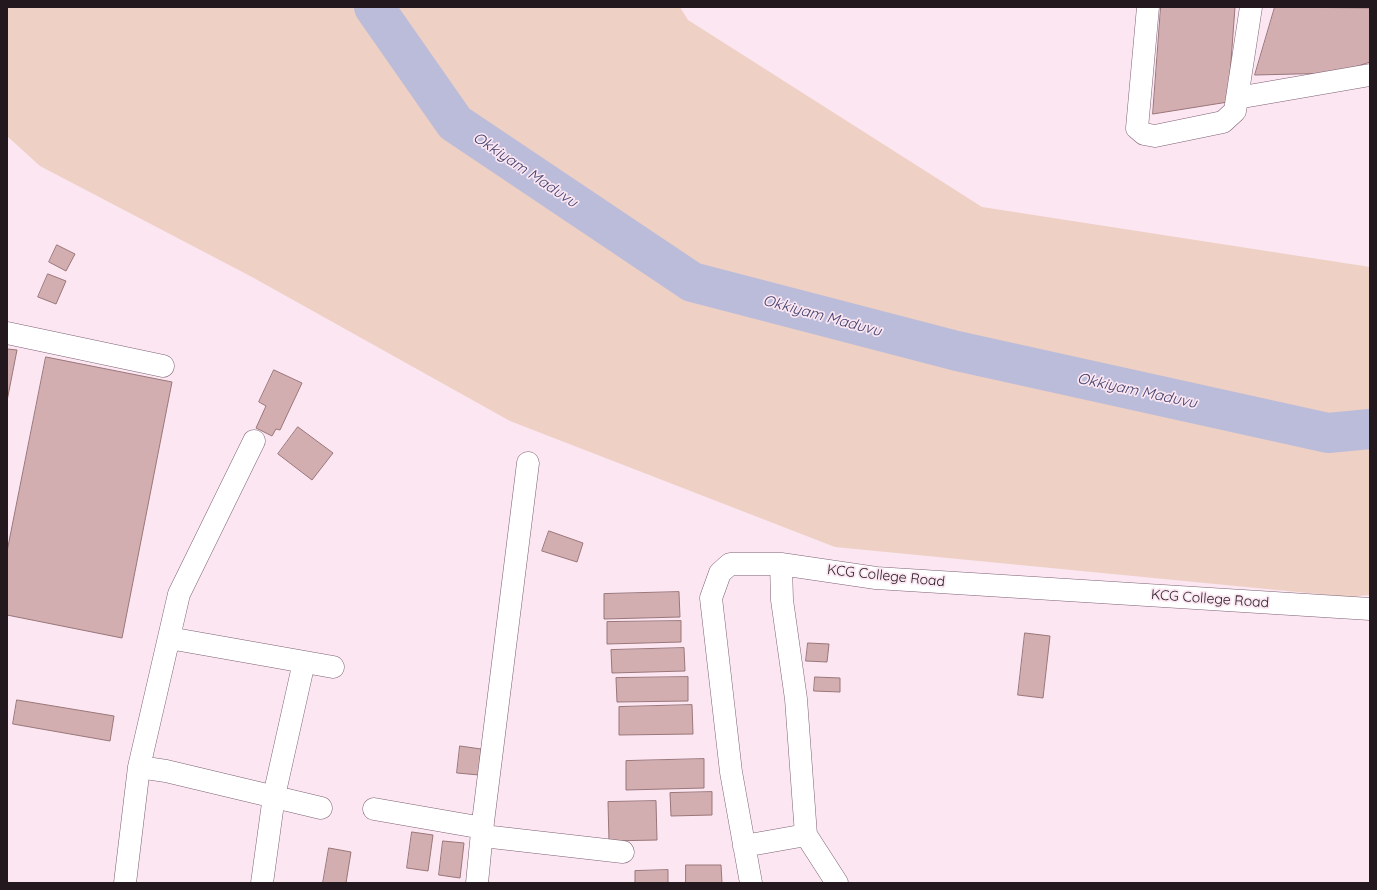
<!DOCTYPE html>
<html>
<head>
<meta charset="utf-8">
<style>
	body { margin:0 }
	#map { position:relative; width:1377px; height:890px; overflow:hidden; background:#fbe6f2; font-family:Quicksand,sans-serif }
	canvas { display:block }
	.frame { position:absolute; inset:0; border:8px solid #24181f; pointer-events:none }
</style>
</head>
<body>
<div id="map">
<canvas width="1377" height="890"></canvas>
<div class="frame"></div>
</div>
<script>
const context = document.querySelector('canvas').getContext('2d');
context.lineJoin = 'round';
function paint(path, color) { context.fillStyle = color; context.fill(path, 'evenodd'); }
function strokePath(path, color, width, dash) { context.strokeStyle = color; context.lineWidth = width; context.lineCap = dash ? 'butt' : 'round'; context.setLineDash(dash || []); context.stroke(path); }
function drawText(font, color, halo, rows, align = 'center') {
  context.font = font + ' Quicksand,sans-serif'; context.lineWidth = 3.5; context.setLineDash([]); context.textBaseline = 'middle'; context.strokeStyle = halo; context.fillStyle = color; for (const [text, x, y, turn = 0] of rows) {
    context.save(); context.translate(x, y); context.rotate((+turn || 0) * Math.PI / 180); context.textAlign = isNaN(turn) ? turn : align; if (halo) context.strokeText(text, 0, 0); context.fillText(text, 0, 0); context.restore();
  }
}
const green = new Path2D(`
	M7,7h673l8,13 294,187 388,60v328l-21,2 -514,-50 -325,-126 -258,-144 -212,-111 -33,-30z`);
const river = new Path2D(`
	M374,7l81,116 237,159 265,69 371,82 42,-4`);
const building = new Path2D(`
	M1161,7h74l-7,95 -75,12z
	M1275,7l95,1v54l-33,11 -82,2z
	M57,245l18,9 -9,17 -17,-9z
	M48,274l18,7 -10,23 -18,-7z
	M7,349l10,1 -10,51z
	M46,357l126,25 -50,256 -115,-23v-63z
	M274,370l28,13 -22,47 -4,-1 -4,7 -16,-8 10,-22 -7,-4z
	M298,427l35,26 -21,27 -34,-26z
	M549,531l34,12 -6,19 -35,-11z
	M679,592l1,25 -76,2v-25z
	M681,621v21l-74,2v-22z
	M1025,633l25,3 -7,62 -25,-3z
	M808,643l21,1 -2,18 -21,-1z
	M684,648l1,23 -73,2 -1,-23z
	M688,677v24l-71,1 -1,-24z
	M815,677l25,1v14l-26,-1z
	M17,700l97,16 -4,25 -97,-17z
	M692,705l1,29 -74,1v-28z
	M460,746l21,3 -2,26 -22,-2z
	M704,759v29l-78,2v-29z
	M712,792v23l-41,1 -1,-23z
	M656,801l1,39 -48,1 -1,-39z
	M412,832l21,3 -5,36 -21,-3z
	M443,841l21,2 -4,35 -21,-3z
	M329,848l22,4 -5,31h-23z
	M686,865h35l1,18h-36z
	M668,870v13h-33v-12z`);
const minor = new Path2D(`
	M1148,7l-11,121 7,6 11,2 68,-14 12,-11 16,-104
	M1237,98l133,-23
	M7,333l156,33
	M169,638l164,29
	M139,767l27,4 155,37
	M374,809l109,19
	M806,835l31,48
	M483,836l140,16
	M744,846l62,-11 -10,-136 -14,-99 -1,-36
	M125,883l14,-116 40,-173 75,-153
	M262,883l12,-87 30,-134
	M477,883l6,-61 45,-359
	M751,883l-20,-111 -20,-174 9,-25 10,-9h51l95,14 494,31`);
const streetNames = [
	["KCG College Road",886,576,6],
	["KCG College Road",1210,599,4]
];
const waterNames = [
	["Okkiyam Maduvu",525,170,34],
	["Okkiyam Maduvu",822,316,15],
	["Okkiyam Maduvu",1137,391,12]
];
paint(green, '#eed0c4');
strokePath(river, '#bbbcda', 40);
paint(building, '#d2aeb0');
strokePath(building, '#997679', 1);
strokePath(minor, '#7e6172', 23);
strokePath(minor, '#fff', 22);
drawText('14px', '#24181f', '#fbe6f2', streetNames);
drawText('italic 15px', '#42416d', '#fbe6f2', waterNames);
</script>
</body>
</html>
